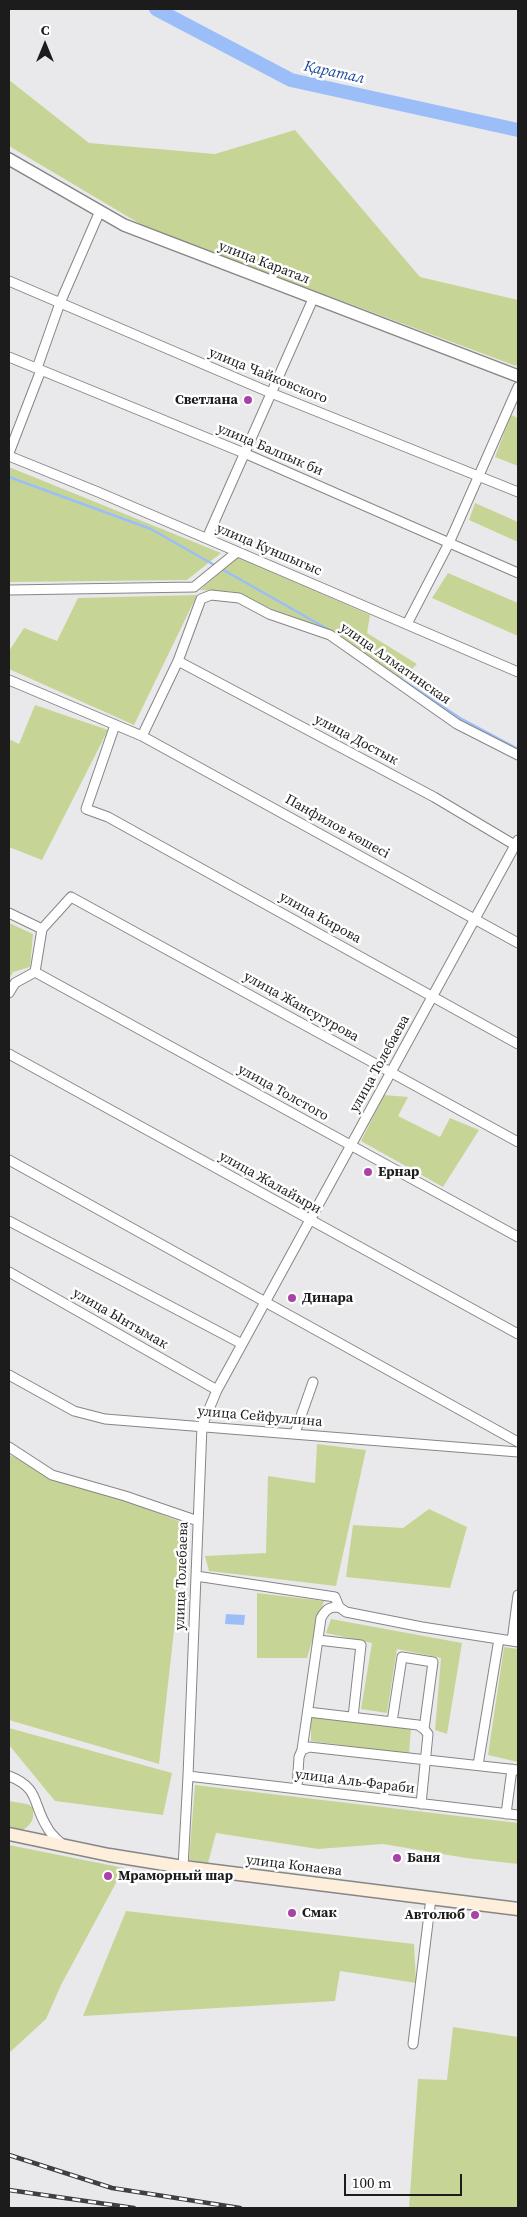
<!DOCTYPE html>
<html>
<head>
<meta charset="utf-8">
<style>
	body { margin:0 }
	#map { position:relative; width:527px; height:2217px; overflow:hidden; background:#e9e9eb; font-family:"Source Serif 4",serif }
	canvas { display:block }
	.frame { position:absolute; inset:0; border:10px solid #1c1c1d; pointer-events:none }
	.north { position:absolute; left:20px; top:20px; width:50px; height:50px; -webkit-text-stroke:4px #fff; paint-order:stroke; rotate:0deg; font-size:14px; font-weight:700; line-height:20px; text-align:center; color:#1c1c1d }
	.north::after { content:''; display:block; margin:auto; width:18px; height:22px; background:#1c1c1d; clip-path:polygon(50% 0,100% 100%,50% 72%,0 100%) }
	.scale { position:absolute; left:344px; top:2174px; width:118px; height:22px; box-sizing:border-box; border:2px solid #1c1c1d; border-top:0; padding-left:6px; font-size:15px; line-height:18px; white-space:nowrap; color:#1c1c1d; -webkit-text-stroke:4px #fff; paint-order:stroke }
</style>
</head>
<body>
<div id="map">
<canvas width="527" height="2217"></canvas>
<div class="frame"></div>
<div class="north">С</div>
<div class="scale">100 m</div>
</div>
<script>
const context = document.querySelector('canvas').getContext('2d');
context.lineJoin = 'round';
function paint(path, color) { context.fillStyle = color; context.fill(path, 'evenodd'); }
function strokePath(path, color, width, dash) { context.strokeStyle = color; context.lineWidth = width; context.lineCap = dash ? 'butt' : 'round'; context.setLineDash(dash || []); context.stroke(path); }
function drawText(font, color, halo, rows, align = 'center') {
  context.font = font + ' "Source Serif 4",serif'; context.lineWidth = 5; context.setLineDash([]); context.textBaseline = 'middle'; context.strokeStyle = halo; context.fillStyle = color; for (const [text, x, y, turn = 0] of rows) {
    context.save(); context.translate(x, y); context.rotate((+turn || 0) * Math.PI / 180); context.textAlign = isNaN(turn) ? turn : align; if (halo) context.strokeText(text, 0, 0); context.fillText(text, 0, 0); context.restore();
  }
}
const green = new Path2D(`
	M9,80l80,63 126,11 80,-24 125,147 98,23v63l-2,3 -369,-138 -138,-82z
	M511,415l7,3v48l-23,-9z
	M9,467l212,86 -34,27 -178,2z
	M475,503l43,19v20l-49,-22z
	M238,557l132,58 -3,18 50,31 -15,15 -69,-48 -64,-23 -33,-16 -36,-2z
	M448,573l70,30v33l-86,-38z
	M197,595l-63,130 -125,-56v-18l15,-23 33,13 21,-43z
	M35,705l73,25 -66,130 -33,-13v-108l10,5z
	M9,923l24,11 -3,33 -17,5 -4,7z
	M384,1095l24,2 -10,19 42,21 10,-19 29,12 -36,57 -82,-46z
	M317,1444l49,6 -30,136 -127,-15 -4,-15 61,-3 2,-77 47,7z
	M9,1455l177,69 -27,240 -150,-44z
	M429,1509l38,18 -17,61 -104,-11 7,-52 50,3z
	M257,1593l67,8 -17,57h-50z
	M331,1619l131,24 -15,91 -12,-4 6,-72 -44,-9 -10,64 -26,-4 11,-66 -46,-10z
	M504,1647l14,2v113l-30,-7z
	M311,1717l100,12 -2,25 -98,-13z
	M9,1728l163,45 -9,42 -108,-14 -46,-56z
	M195,1785l323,38v41l-52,-6 -83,-14 -65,5 -102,-16 -8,30 -19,-3z
	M9,1801l18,3 6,3c1,12 0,16 -10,23l-14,-3z
	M9,1845l115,23 -63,117 -15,34 -37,34z
	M126,1911l288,33 2,39 -76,-12 -5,30 -252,15z
	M453,2027l65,10v171h-109l9,-129 29,1z`);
const water = new Path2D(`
	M226,1614l19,1 -1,10 -19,-1z`);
const stream = new Path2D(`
	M9,477l142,52 65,37
	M220,568l111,63
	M368,657l92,61 58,31`);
const river = new Path2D(`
	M156,9l135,71 227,50`);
const minor = new Path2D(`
	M9,281l262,112 247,99
	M9,357l235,96 274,120
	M37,368l23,-65 40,-92
	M9,453l32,-83
	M9,456l89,36 420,180
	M207,538l106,-239
	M9,590l185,-3 43,-35
	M407,624l42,-81 69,-156
	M178,661l256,136 84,50
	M9,680l133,56 376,207
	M115,725l-29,84 22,8 410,227
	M142,736l36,-75 23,-62 10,-4 28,3 30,16 61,21 127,89 61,31
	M9,913l33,16
	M35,972l483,265
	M9,993l6,-10 20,-11 7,-43 29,-32 447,245
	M9,1054l509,280
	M9,1160l509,282
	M9,1221l233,123
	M9,1272l208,118
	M9,1375l65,36 31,8 413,33
	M295,1433l18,-51
	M9,1447l43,28 73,21 73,25
	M196,1576l139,21 4,10 7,5 76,15 96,15
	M318,1640l43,5 -8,72
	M512,1641l6,-46
	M308,1712l110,13 6,4 4,5 -7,70
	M392,1722l10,-65 31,5 -9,67
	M302,1750l7,-3 209,23
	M478,1765l21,-126
	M9,1776c31,12 23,27 38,51 3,7 11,13 16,18
	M188,1776l330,39
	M297,1788l2,-31 3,-7 19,-132c5,-9 8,-11 18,-11
	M506,1814l6,-45
	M183,1867l5,-91 14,-350 15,-36 301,-550
	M413,2044l18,-146`);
const tertiary = new Path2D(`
	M9,159l115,66 394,151`);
const secondary = new Path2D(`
	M9,1834l100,21 74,12 335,42`);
const rail = new Path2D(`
	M9,2155l103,33 128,20
	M9,2190l125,18`);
const markers = [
	[248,400,5,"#a842a6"],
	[368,1172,5,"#a842a6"],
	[292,1298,5,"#a842a6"],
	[397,1858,5,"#a842a6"],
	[108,1876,5,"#a842a6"],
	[292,1913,5,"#a842a6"],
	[475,1915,5,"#a842a6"]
];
const streetNames = [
	["улица Каратал",264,263,21],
	["улица Чайковского",268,376,22],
	["улица Балпык би",270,450,23],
	["улица Куншыгыс",269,550,23],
	["улица Алматинская",395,664,35],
	["улица Достык",356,740,28],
	["Панфилов көшесі",337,827,29],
	["улица Кирова",320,918,29],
	["улица Жансугурова",301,1007,29],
	["улица Толебаева",380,1064,-61],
	["улица Толстого",283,1093,29],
	["улица Жалайыри",270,1183,29],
	["улица Ынтымак",120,1319,30],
	["улица Сейфуллина",260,1417,5],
	["улица Толебаева",182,1576,-88],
	["улица Аль-Фараби",355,1782,7],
	["улица Конаева",294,1866,7]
];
const poiNames = [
	["Светлана",238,400,"right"],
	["Ернар",378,1172],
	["Динара",302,1298],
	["Баня",407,1858],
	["Мраморный шар",118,1876],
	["Смак",302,1913],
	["Автолюб",465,1915,"right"]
];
const waterNames = [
	["Қаратал",334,73,12]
];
paint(green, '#c6d595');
paint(water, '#9bbef9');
strokePath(stream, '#9bbef9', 2.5);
strokePath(river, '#9bbef9', 14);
strokePath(minor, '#868687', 11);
strokePath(tertiary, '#868687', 14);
strokePath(secondary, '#868687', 15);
strokePath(minor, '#fff', 9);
strokePath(tertiary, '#fff', 11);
strokePath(secondary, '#feeedc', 12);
strokePath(rail, '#3f3f40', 4.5);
strokePath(rail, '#fff', 2.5, [8]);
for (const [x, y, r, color] of markers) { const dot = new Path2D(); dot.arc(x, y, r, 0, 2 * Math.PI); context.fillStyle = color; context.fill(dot); strokePath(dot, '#fff', 2); }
drawText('14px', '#1c1c1d', '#fff', streetNames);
drawText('bold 14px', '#1c1c1d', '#fff', poiNames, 'left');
drawText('italic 15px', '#134598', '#fff', waterNames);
</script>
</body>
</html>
